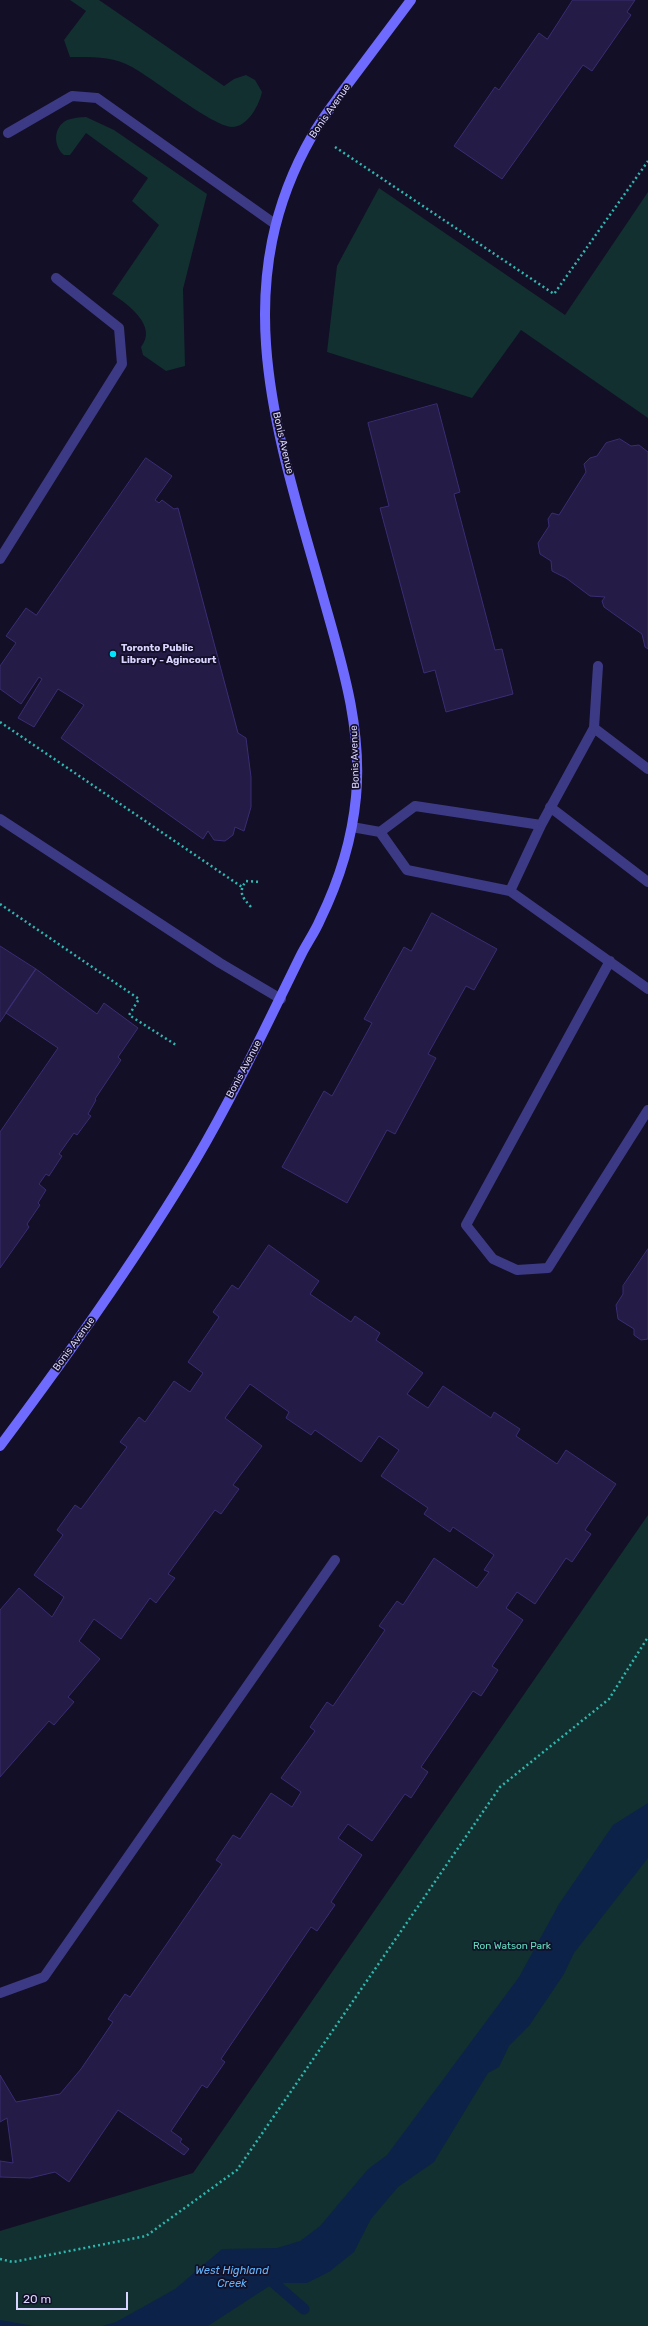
<!DOCTYPE html>
<html>
<head>
<meta charset="utf-8">
<style>
	body { margin:0 }
	#map { position:relative; width:648px; height:2326px; overflow:hidden; background:#130f26; font-family:Rubik,sans-serif }
	canvas { display:block }
	.scale { position:absolute; left:16px; top:2292px; width:112px; height:18px; box-sizing:border-box; border:2px solid #d9d4ff; border-top:0; padding-left:5px; font-size:12px; line-height:14px; white-space:nowrap; color:#d9d4ff; -webkit-text-stroke:3px #130f26; paint-order:stroke }
</style>
</head>
<body>
<div id="map">
<canvas width="648" height="2326"></canvas>
<div class="scale">20 m</div>
</div>
<script>
const context = document.querySelector('canvas').getContext('2d');
context.lineJoin = 'round';
function paint(path, color) { context.fillStyle = color; context.fill(path, 'evenodd'); }
function strokePath(path, color, width, dash) { context.strokeStyle = color; context.lineWidth = width; context.lineCap = dash ? 'butt' : 'round'; context.setLineDash(dash || []); context.stroke(path); }
function drawText(font, color, halo, rows, align = 'center') {
  context.font = font + ' Rubik,sans-serif'; context.lineWidth = 3.5; context.setLineDash([]); context.textBaseline = 'middle'; context.strokeStyle = halo; context.fillStyle = color; for (const [text, x, y, turn = 0] of rows) {
    context.save(); context.translate(x, y); context.rotate((+turn || 0) * Math.PI / 180); context.textAlign = isNaN(turn) ? turn : align; if (halo) context.strokeText(text, 0, 0); context.fillText(text, 0, 0); context.restore();
  }
}
const green = new Path2D(`
	M70,0h29l125,86 10,-7 12,-4 9,5 7,12c-3,13 -14,35 -30,35 -20,-1 -78,-48 -100,-60 -19,-11 -40,-10 -62,-10l-6,-17 22,-29z
	M86,117l28,13 93,64 -24,95 2,77 -19,5 -23,-16 -2,-8c17,-21 -13,-43 -29,-53l47,-69 -27,-24 16,-23 -62,-45 -16,22h-6c-11,-9 -11,-28 3,-35 6,-2 13,-3 19,-3z
	M379,188l186,127 83,-123v226l-127,-88 -49,68 -145,-46 10,-86z
	M648,1515v811h-648v-95l193,-58z`);
const water = new Path2D(`
	M648,1803v55l-74,95 -10,21 -35,52 -20,20 -10,21 -11,6 -54,89 -36,25 -27,32 -17,33 -25,20 -22,11h-33l-66,43h-106l14,-4 59,-33 47,-40 55,-1 23,-7 20,-15 48,-57 19,-14 132,-178 40,-73 54,-79z
	M0,2320l34,6h-34z`);
const stream = new Path2D(`
	M274,2283l30,26`);
const building = new Path2D(`
	M573,0h62l-8,12 4,3 -39,56 -9,-6 -81,114 -48,-33 41,-59 4,3 40,-57 8,6z
	M437,404l23,88 -6,2 41,156 7,-1 11,45 -67,18 -11,-42 -11,3 -44,-165 9,-2 -21,-83z
	M620,439l11,7 8,-1 9,7v197l-3,-2 -3,-13 -38,-27 -2,-6 3,-4 -15,-1 -24,-18 -14,-7 -1,-10 -11,-7 -2,-11 11,-17 -1,-7 4,-6 7,2 27,-43 -2,-8 6,-6 7,-2 9,-13z
	M146,458l26,18 -17,24 4,3 3,-3 12,9 4,-1 60,225 8,5 5,39v30l-7,24 -9,-4 -2,8 -8,6 -11,-1 -6,-9 -5,8 -142,-101 23,-33 -26,-16 -24,38 -16,-9 24,-39 -3,-2 -18,27 -21,-15v-23l16,-23 -10,-7 20,-28 10,7z
	M432,913l65,36 -23,41 -8,-4 -38,68 8,4 -41,76 -8,-4 -40,73 -65,-36 42,-76 8,5 40,-73 -8,-4 40,-72 7,4z
	M0,946l36,23 -36,53z
	M36,969l61,45 7,-11 34,25 -20,29 3,3 -26,39 1,1 -8,14 3,2 -14,19 -3,-2 -15,21 3,2 -13,20 -3,-2 -7,10 7,6 -8,13 2,2 -13,19 2,3 -29,41v-136l58,-84 -52,-35z
	M269,1245l50,36 -9,13 41,28 4,-6 25,17 -4,7 47,33 -16,21 21,14 15,-22 48,32 3,-6 26,17 -4,7 41,28 9,-14 50,34 -31,46 6,4 -19,28 -6,-4 -31,46 -18,-12 -11,16 17,12 -31,46 6,4 -17,26 -8,-5 -52,76 7,5 -17,26 -6,-4 -33,47 -24,-17 -10,14 24,17 -31,47 4,3 -18,26 -6,-4 -90,132 4,3 -18,26 -5,-3 -31,46 11,8 -2,3 9,7 -5,6 -66,-45 -49,72 -14,-10 -25,6 -30,-1v-16l13,2 -6,-45 -7,4v-47l16,27 44,-8 21,-25 32,-47 -5,-3 17,-25 5,3 92,-133 -6,-4 17,-25 7,4 31,-46 21,14 9,-15 -20,-14 34,-47 -5,-4 17,-25 6,4 52,-76 -6,-4 18,-25 6,4 31,-47 43,30 12,-16 -5,-2 10,-15 -41,-28 -3,5 -26,-18 4,-6 -47,-32 18,-26 -20,-14 -18,26 -46,-32 -4,5 -25,-17 3,-6 -39,-28 -25,34 37,28 -29,39 6,4 -18,25 -6,-4 -47,64 7,4 -19,25 -6,-5 -29,41 -27,-20 -15,22 21,18 -32,38 6,5 -20,23 -5,-4 -49,56v-167l19,-22 33,29 12,-20 -30,-22 29,-40 -6,-5 18,-25 6,4 46,-62 -7,-5 19,-25 6,5 29,-41 16,11 13,-19 -15,-11 31,-45 -6,-5 19,-27 6,4z
	M648,1249v90l-7,1 -7,-5v-6l-16,-10 -2,-14 7,-11v-8z`);
const path = new Path2D(`
	M335,147l219,147 94,-133
	M0,722l242,165
	M0,904l139,95 -10,16 47,30
	M251,907c-9,-10 -13,-15 -5,-26l15,1
	M0,2259l13,3 133,-26 91,-66 263,-383 109,-88 39,-62`);
const lane = new Path2D(`
	M8,133l64,-37 25,2 178,126
	M0,559l122,-195 -3,-36 -63,-50
	M594,728l4,-62
	M550,807l98,75
	M0,819l220,144 61,36
	M352,827l28,5 35,-26 126,19
	M380,832l27,38 103,21 138,98
	M510,891l31,-66 53,-97 54,41
	M610,961l-144,264 27,34 24,11 31,-2 100,-158
	M0,1993l44,-16 291,-417`);
const secondary = new Path2D(`
	M0,1446c69,-92 136,-186 195,-285 39,-66 72,-137 106,-206 6,-12 14,-23 19,-35 19,-39 32,-80 36,-123 7,-73 -17,-142 -36,-211 -44,-155 -94,-300 -8,-450 8,-14 18,-27 27,-40 24,-32 48,-64 72,-96`);
const markers = [
	[113,654,4,"#00e5ff"]
];
const streetNames = [
	["Bonis Avenue",330,111,-55],
	["Bonis Avenue",283,443,77],
	["Bonis Avenue",355,757,-92],
	["Bonis Avenue",244,1069,-62],
	["Bonis Avenue",74,1344,-54]
];
const poiNames = [
	["Toronto Public",121,648],
	["Library - Agincourt",121,660]
];
const parkNames = [
	["Ron Watson Park",512,1946]
];
const waterNames = [
	["West Highland",232,2271],
	["Creek",232,2284]
];
paint(green, '#12302f');
paint(water, '#0c2248');
strokePath(stream, '#0c2248', 11);
paint(building, '#241b47');
strokePath(building, '#3b2d73', 1);
strokePath(path, '#2fb8b0', 2.5, [2, 3]);
strokePath(lane, '#3d3a85', 10);
strokePath(secondary, '#6f6bff', 10);
for (const [x, y, r, color] of markers) { const dot = new Path2D(); dot.arc(x, y, r, 0, 2 * Math.PI); context.fillStyle = color; context.fill(dot); strokePath(dot, '#130f26', 1.5); }
drawText('10px', '#d9d4ff', '#130f26', streetNames);
drawText('bold 10px', '#d9d4ff', '#130f26', poiNames, 'left');
drawText('10px', '#5fe0c0', '#130f26', parkNames);
drawText('italic 11px', '#62b6ff', '#130f26', waterNames);
</script>
</body>
</html>
